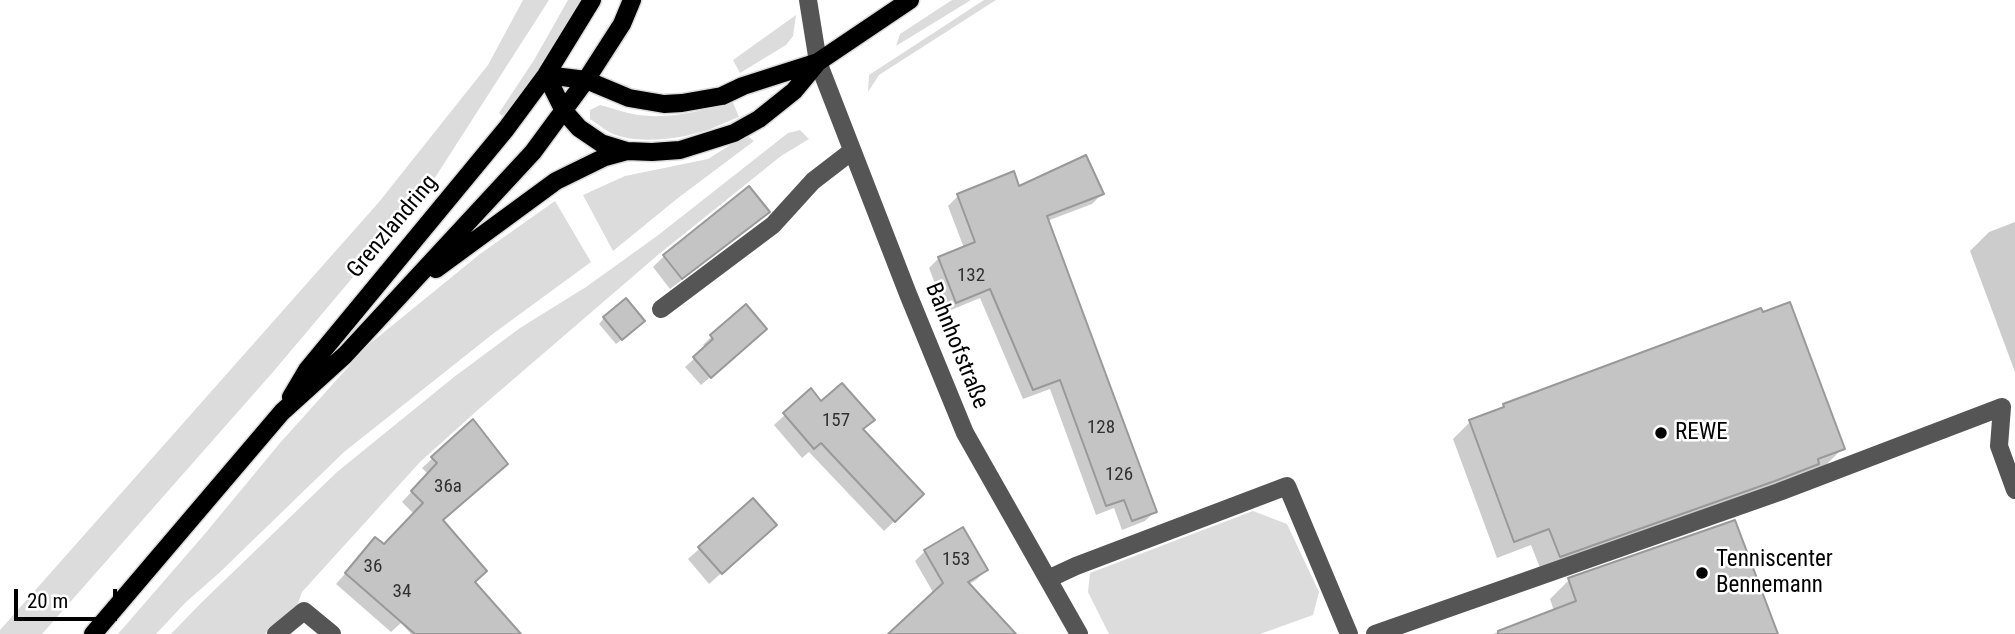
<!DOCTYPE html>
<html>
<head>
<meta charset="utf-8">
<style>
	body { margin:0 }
	#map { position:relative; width:2015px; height:634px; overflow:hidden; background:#fff; font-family:"Roboto Condensed",sans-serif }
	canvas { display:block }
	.scale { position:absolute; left:14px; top:589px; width:103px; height:32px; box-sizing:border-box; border:4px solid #000; border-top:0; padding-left:9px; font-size:21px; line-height:24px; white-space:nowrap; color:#000; -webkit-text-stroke:5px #fff; paint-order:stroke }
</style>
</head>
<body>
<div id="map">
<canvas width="2015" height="634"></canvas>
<div class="scale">20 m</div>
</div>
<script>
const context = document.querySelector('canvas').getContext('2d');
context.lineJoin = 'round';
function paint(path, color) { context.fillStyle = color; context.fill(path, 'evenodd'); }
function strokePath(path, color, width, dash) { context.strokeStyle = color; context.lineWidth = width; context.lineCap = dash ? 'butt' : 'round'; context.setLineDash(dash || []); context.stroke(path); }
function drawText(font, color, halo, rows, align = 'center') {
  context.font = font + ' "Roboto Condensed",sans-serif'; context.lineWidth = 5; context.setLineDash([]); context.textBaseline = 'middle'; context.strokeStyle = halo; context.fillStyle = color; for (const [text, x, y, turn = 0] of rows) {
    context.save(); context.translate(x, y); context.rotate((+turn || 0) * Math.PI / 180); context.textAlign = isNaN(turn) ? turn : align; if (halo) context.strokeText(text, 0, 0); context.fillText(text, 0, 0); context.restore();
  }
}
const green = new Path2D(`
	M523,0h26l-120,187 -156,185 -231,262h-42v-4l23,-26 356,-402 109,-137z
	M568,0h14l-25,46 -47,64 -8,6 -3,-3 35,-53z
	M952,0h19l-75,46 4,-12z
	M984,0h12l-117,75 -11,17 1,-17z
	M796,15l-3,21 -7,9 -46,28 -7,-13z
	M732,100l7,17c-14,5 -28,13 -42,16 -24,7 -66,11 -88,-1 -7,-4 -12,-9 -19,-13v-9l10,-5c12,3 25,8 38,10 30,4 66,-3 94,-15z
	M800,130l9,9 -28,17 -122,98 -179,154 -60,54 -118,130 -6,17 -31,25h-94l30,-31 136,-131 117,-95 66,-49 66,-41 71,-51 131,-103z
	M746,135l8,6 -76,57 -65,53 -30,-56 42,-19 83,-17z
	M555,201l36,61 -97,71 -150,119 -126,122 -32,28 -30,32h-38l85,-98 77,-93 87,-97 113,-92z
	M1253,511l34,13 32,68 -6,23 -53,19h-151l-21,-42 2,-19z`);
const shadow = new Path2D(`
	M1018,188l84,6 -10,10 -45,17 108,290 -10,10 -23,9 -8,-22 -18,7 -46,-126 -27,10 -43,-101 -34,14 -17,-44 10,-10 25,-10 -16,-42 10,-10z
	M767,212l-11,11 -86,66 -17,-22 11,-11z
	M2015,222v150l-45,-121 19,-19z
	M746,307l11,31 -56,47 -16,-18 21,-19 -3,-3 8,-8z
	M1762,314l81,134 -18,18 -283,107 -11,-28 -34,13 -44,-119 17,-17 29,-11 5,-5z
	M604,318l33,9 -21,17 -17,-20z
	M811,391l10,12 41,27 60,64 -38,37 -75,-79 -7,6 -28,-33z
	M473,422l-31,98 31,63 46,51h-108l-10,-11 -10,9 -55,-48 30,-34 18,-4 30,-32 -12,-12 26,-28 -6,-6z
	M753,501l10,35 -54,48 -21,-25z
	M925,551l61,19 -10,10 -8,5 45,49h-122l43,-40 -19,-33z
	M1569,580l207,54h-283l61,-23 -4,-12z`);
const building = new Path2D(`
	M1086,155l18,39 -57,22 110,296 -25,9 -8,-21 -18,6 -46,-126 -27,10 -43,-101 -34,14 -18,-46 37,-15 -18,-48 57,-23 5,15z
	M749,186l21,26 -88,67 -19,-24z
	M626,298l19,23 -23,19 -19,-23z
	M1790,302l55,147 -27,10 1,5 -44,17 -215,76 -11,-28 -35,13 -45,-122 35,-13 -1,-3 258,-96 2,4z
	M746,304l21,25 -56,49 -18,-21 20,-18 -3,-4z
	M842,383l33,37 -12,9 61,65 -29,28 -74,-79 -7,6 -31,-36 28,-25 10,13z
	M473,419l35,45 -65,56 44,51 -12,11 46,52h-106l-70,-61 30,-36 9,7 39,-41 -12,-12 26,-28 -6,-6z
	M753,498l24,27 -55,49 -24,-27z
	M1735,520l43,114h-280v-3l78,-30 -8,-23z
	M963,527l25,43 -20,12 48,52h-128l55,-51 -19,-33z`);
const minor = new Path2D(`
	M808,0l10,62 90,232 57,139 114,201
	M661,309l112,-84 40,-44 39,-30
	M1048,579l28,-13 211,-80 62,148
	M276,634l28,-23 28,23
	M1375,634l404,-142 223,-85 -3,39 16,44`);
const major = new Path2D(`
	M546,75l18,36 15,17 22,15 26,8 25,1 28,-2 54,-17 25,-14 35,-28 24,-29 92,-62
	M546,75l40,5 43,18 35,6 18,-1 40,-7 21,-10 75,-24
	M436,269l120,-88 49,-24 22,-6
	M291,397l16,-27 199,-241 40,-54 46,-75
	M93,634l189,-222 63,-57 188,-203 53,-72 36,-56 10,-24`);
const markers = [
	[1661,433,7,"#000"],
	[1702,573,7,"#000"]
];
const numberNames = [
	["132",971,276],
	["157",836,421],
	["128",1101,428],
	["126",1119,475],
	["36a",448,487],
	["153",956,560],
	["36",373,567],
	["34",402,592]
];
const streetNames = [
	["Grenzlandring",393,227,-50],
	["Bahnhofstraße",956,346,68]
];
const poiNames = [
	["REWE",1675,433],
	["Tenniscenter",1716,560],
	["Bennemann",1716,586]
];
paint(green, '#dcdcdc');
paint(shadow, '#0003');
paint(building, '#c4c4c4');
strokePath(building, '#999', 2);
strokePath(major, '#dbdbdb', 21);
strokePath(minor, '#555', 18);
strokePath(major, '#000', 18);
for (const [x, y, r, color] of markers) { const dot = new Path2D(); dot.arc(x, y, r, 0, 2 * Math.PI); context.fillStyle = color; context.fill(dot); strokePath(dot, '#fff', 2.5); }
drawText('19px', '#313131', null, numberNames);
drawText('23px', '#000', '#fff', streetNames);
drawText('23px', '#000', '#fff', poiNames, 'left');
</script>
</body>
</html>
